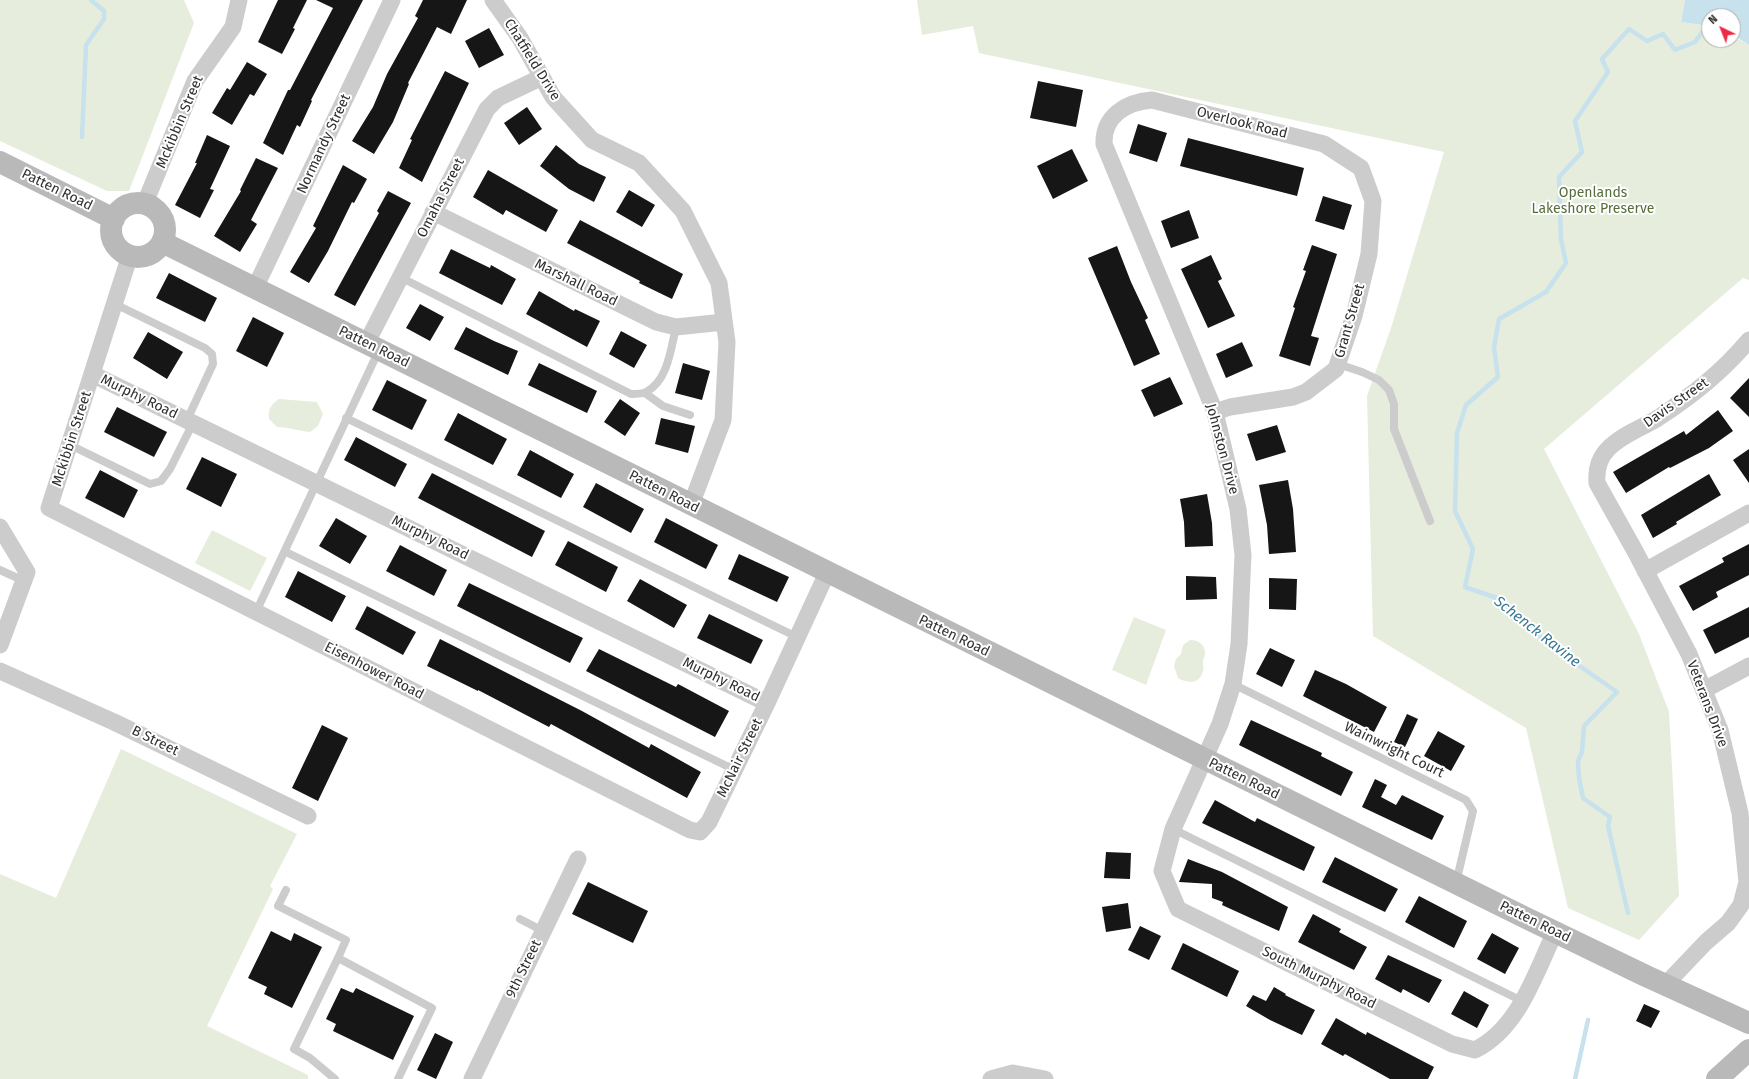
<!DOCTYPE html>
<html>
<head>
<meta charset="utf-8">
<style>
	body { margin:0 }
	#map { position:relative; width:1749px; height:1079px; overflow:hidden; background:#fff; font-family:"Fira Sans",sans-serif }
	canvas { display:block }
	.north { position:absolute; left:1701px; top:8px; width:40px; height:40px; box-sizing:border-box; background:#fff; border:1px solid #acacac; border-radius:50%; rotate:317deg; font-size:11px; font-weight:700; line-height:16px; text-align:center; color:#2f2f2f }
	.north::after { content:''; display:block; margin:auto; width:14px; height:18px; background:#ed2947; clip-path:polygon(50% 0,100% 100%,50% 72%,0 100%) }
</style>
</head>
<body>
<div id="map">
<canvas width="1749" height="1079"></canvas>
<div class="north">N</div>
</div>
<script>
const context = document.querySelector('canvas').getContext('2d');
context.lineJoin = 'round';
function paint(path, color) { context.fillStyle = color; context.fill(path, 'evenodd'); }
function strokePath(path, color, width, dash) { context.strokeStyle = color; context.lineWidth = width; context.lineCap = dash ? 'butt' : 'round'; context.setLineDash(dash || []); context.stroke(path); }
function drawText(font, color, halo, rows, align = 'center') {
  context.font = font + ' "Fira Sans",sans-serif'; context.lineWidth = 4; context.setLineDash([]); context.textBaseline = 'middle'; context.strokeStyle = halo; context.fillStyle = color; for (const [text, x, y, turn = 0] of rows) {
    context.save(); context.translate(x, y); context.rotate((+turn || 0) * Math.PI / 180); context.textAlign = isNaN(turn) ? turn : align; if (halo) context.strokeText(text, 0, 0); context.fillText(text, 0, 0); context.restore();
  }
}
const green = new Path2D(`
	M0,0h184l10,23 -65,168h-22l-107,-50z
	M917,0h768l-4,22 28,4v14h24v-4l16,9v235l-6,-2 -199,171 95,185 30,78 10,184 -40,44 -71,-32 -42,-180 -153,-92 -6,-240 25,-71 52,-173 -465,-99 -6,-27 -51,9z
	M279,399l38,3 6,12 -5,12 -8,6c-12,-1 -21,-5 -33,-5l-8,-8c-1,-10 2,-15 10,-20z
	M212,530l55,28 -17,33 -55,-28z
	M1134,617l32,13 -20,55 -34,-15z
	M1190,640c8,0 15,4 15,13 0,3 -2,6 -2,9 0,3 1,5 0,9 -3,13 -15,13 -25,7l-4,-12 2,-7 5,-5 2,-9z
	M121,749l176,85 -27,52 3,3 -66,137 101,49v4h-308v-205l56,24z`);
const water = new Path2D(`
	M1685,0h64v45l-16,-10v-19h-24v10l-28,-4z`);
const stream = new Path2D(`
	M82,137l4,-92 18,-26v-8l-13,-11
	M1628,913l-20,-87 2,-9 -27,-19 -4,-20 -1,-17 4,-9 2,-26 33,-34 -69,-48 -51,-46 -32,-11 8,-38 -18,-38 2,-78 9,-28 32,-28 -4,-30 5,-28 47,-27 20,-29 -5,-24 -2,-62 23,-25 -7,-31 33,-49 -6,-13 27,-30 18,12 16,-7 12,16 20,-8 12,-16
	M1575,1079l13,-59`);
const building = new Path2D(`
	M278,0h29l-14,28 2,1 -13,25 -24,-12z
	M316,0h47l-52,100 1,1 -12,26 -3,-2 -14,30 -20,-12 25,-53h2l43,-82z
	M423,0h44l-16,34 -14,-7 -29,56 1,1 -16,38 -19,32 -22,-13 21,-34 14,-33 31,-56 -3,-2z
	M489,28l15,27 -25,13 -14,-27z
	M247,62l20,12 -13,22 -4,-2 -18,31 -20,-12 15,-25 3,2z
	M445,71l24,12 -47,99 -23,-14 13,-28 -2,-1z
	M1038,81l45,9 -7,37 -46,-9z
	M527,107l15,22 -23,16 -15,-22z
	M1138,124l29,9 -10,29 -28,-9z
	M207,135l23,11 -20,43 4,1 -14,28 -25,-13 22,-42h-2z
	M1188,138l116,30 -7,28 -117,-30z
	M556,145l23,19 27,13 -12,25 -25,-13 -29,-23z
	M1072,149l16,32 -35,18 -16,-33z
	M256,158l22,10 -27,52 6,4 -17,28 -26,-16 27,-45 -1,-1z
	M343,165l24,14 -13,24 -2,-1 -24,49 -19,32 -19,-11 26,-44 -3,-2z
	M488,170l70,40 -12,22 -40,-22 -3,5 -30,-18z
	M629,190l26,15 -13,22 -26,-15z
	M388,191l23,12 -56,103 -21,-11 45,-82 -2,-2z
	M1323,196l29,9 -8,25 -29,-9z
	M1189,210l10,28 -28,10 -10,-27z
	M580,220l103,54 -11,25 -33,-16 1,-2 -73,-38z
	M1312,245l25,9 -26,82 8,2 -9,28 -31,-10 16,-48 -2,-1 13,-36 -3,-1z
	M1117,246l14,36 17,36 -3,2 15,34 -26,12 -46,-108z
	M451,249l39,19 1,-3 25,14 -14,26 -63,-32z
	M1211,255l11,24 -4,2 17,35 -27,12 -27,-59z
	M169,273l48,25 -12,24 -49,-24z
	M539,291l35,20 1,-2 25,12 -13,26 -61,-33z
	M420,304l24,13 -14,24 -24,-13z
	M253,317l31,16 -17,34 -31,-16z
	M466,327l28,14 24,10 -10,24 -54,-26z
	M621,331l26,14 -13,23 -25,-14z
	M148,332l35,20 -16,27 -34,-21z
	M1242,342l11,24 -27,12 -10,-24z
	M539,363l58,28 -10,22 -59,-28z
	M683,363l27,8 -8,29 -27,-7z
	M1170,377l13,27 -29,13 -13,-27z
	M1749,378v39l-19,-19z
	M387,380l40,20 -15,30 -40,-20z
	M620,399l20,14 -15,23 -21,-14z
	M117,407l50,25 -13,25 -50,-25z
	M1718,410l15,21 -24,17 -39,20 -1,-1 -43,26 -13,-21 71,-41 2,4z
	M458,413l49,26 -14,26 -49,-25z
	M661,418l34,8 -7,27 -33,-9z
	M1277,425l9,27 -30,9 -9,-27z
	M356,437l51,27 -12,23 -51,-27z
	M1749,449v34l-16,-23z
	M530,450l44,24 -13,24 -44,-23z
	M202,457l35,17 -16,33 -35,-18z
	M100,470l38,20 -14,28 -39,-20z
	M432,473l113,58 -13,26 -114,-59z
	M1709,474l12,21 -45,27 1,2 -24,14 -12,-23z
	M1288,480l5,29 3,43 -27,2 -2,-29 -8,-40z
	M596,483l48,26 -13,24 -48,-26z
	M1207,494l5,29 1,23 -28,1 -1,-25 -4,-23z
	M336,518l31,18 -17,28 -31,-18z
	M666,518l52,27 -12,24 -52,-27z
	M568,541l50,26 -12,25 -51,-27z
	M1749,544v31l-33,17 2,5 -25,14 -14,-25 45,-24 -2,-4z
	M400,545l47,25 -13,26 -48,-25z
	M739,554l50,23 -12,25 -49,-23z
	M298,571l48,25 -14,26 -47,-25z
	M1186,576l30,1 1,22 -31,1z
	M1269,578l28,1 -1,31 -27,-1z
	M640,579l47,26 -13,23 -47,-27z
	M469,583l114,55 -13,25 -113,-57z
	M367,606l49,26 -13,23 -48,-26z
	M1749,607v30l-34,17 -12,-24z
	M709,614l54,26 -12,24 -54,-26z
	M440,639l142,72 67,37 2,-4 50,28 -14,26 -136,-74 -2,3 -71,-37v1l-51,-25z
	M1270,648l25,12 -13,27 -26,-13z
	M599,649l77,38 2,-3 51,27 -14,26 -129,-66z
	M1315,670l31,14 41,23 -13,25 -71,-36z
	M1407,714l11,5 -13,28 -11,-5z
	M1251,720l71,33 -1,3 32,16 -12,24 -102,-51z
	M322,725l26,13 -30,63 -26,-13z
	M1438,731l27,15 -14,25 -27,-15z
	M1375,779l12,6 -6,12 15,8 6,-10 42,21 -12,24 -70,-33z
	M1215,800l40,22 2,-4 58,29 -11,24 -102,-48z
	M1106,852l25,1 -1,26 -26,-1z
	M1335,857l63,32 -13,23 -63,-30z
	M1188,859l34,13 66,35 -9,24 -57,-26 1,-3 -11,-4v-14l-33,-2z
	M588,882l60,29 -15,32 -61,-29z
	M1419,896l48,25 -13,27 -49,-26z
	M1128,903l3,25 -25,4 -4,-25z
	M1313,914l28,15 -2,3 28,15 -13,23 -56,-28z
	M1140,926l21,10 -12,24 -21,-10z
	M271,931l20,10 3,-8 28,14 -30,61 -28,-14 3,-7 -19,-9z
	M1492,933l27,15 -14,26 -28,-15z
	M1183,943l56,28 -12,26 -56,-28z
	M1388,955l54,25 -13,23 -26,-14 -2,4 -26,-14z
	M1274,987l12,7 -1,1 30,15 -13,25 -32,-15 -24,-14 7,-11 13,6z
	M341,988l12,5 3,-5 58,28 -21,44 -60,-29 3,-7 -10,-5z
	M1464,991l25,14 -12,23 -26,-14z
	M1644,1004l16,7 -9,17 -15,-7z
	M1336,1018l30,17 1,-3 67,35 -6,12h-38l-45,-25 -2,2 -22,-12z
	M435,1033l18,9 -17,37 -19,-9z`);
const lane = new Path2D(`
	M400,277l231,117c4,0 11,0 15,-2 22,-11 25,-44 30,-65
	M115,304l90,44 7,6 1,10 -26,56
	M1338,364l24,8 17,8 10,10 5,14v25l36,92
	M645,393l18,13 27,9
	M346,418l451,219
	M70,445l80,39 11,-3 9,-12 23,-46
	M286,552l449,218
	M0,570l24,11
	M256,612l123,-262
	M1233,684l233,116 7,11 -17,72
	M1173,829l349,172
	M286,890l-8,16 68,34 -8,18
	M520,919l23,12
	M335,1079l-25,-21 -16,-9 44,-91 94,50 -34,71`);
const street = new Path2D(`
	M493,0l27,38 33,59 39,43 47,23 44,48 36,72 8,59 -4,78 -32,85
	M145,203l50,-122 38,-54 6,-27
	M433,212l223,110 20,5 48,-5
	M130,255l-81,253 641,322 10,2 9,-10 58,-119 60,-130
	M255,288l137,-288
	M366,344l121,-235 11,-11 44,-21
	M92,374l675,329
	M1215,412l15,-5 63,-10 13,-5 30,-23 18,-53 15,-62 4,-53 -12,-33 -37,-24 -172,-44c-26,2 -49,16 -48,44l111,268 23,97 5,46 -4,89 -6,40 -13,40 -47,105 -11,42 16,38 274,135 23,6c44,-22 60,-76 80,-118
	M0,527l27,45 -27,73
	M1645,571l104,-58
	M0,671l114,51 194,94
	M1704,690l45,-24
	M1665,985l41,-43 22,-19 13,-18 6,-23 -7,-69 -20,-83 -31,-76 -54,-103 -38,-68c-1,-13 2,-25 11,-34 13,-14 34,-21 50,-31 35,-23 64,-46 91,-78
	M472,1079l106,-220
	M991,1079l22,-6 32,6`);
const secondary = new Path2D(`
	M0,162l114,57
	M111 230a27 27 0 1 1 54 0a27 27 0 1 1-54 0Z
	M162,242l1364,676 120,58 103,47
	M1717,1079l32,-29`);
const streetNames = [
	["Chatfield Drive",532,60,58],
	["Mckibbin Street",180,122,-67],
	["Overlook Road",1242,123,14],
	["Normandy Street",324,144,-65],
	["Patten Road",57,190,26],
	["Omaha Street",441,198,-63],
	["Marshall Road",576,283,26],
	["Grant Street",1350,321,-74],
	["Patten Road",374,347,26],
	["Murphy Road",139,397,26],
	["Davis Street",1676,403,-35],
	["Mckibbin Street",72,439,-72],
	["Johnston Drive",1222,449,75],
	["Patten Road",664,492,27],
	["Murphy Road",430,538,26],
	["Patten Road",954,636,26],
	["Eisenhower Road",374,671,27],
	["Murphy Road",721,680,26],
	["Veterans Drive",1707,704,69],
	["B Street",155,741,26],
	["Wainwright Court",1394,750,26],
	["McNair Street",740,758,-64],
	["Patten Road",1244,779,26],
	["Patten Road",1535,922,26],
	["9th Street",524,969,-64],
	["South Murphy Road",1319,978,26]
];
const parkNames = [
	["Openlands",1593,193],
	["Lakeshore Preserve",1593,209]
];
const waterNames = [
	["Schenck Ravine",1537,632,38]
];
paint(green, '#e6eddc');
paint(water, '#c7e1ed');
strokePath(stream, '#c7e1ed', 4.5);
paint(building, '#161616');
strokePath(lane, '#ccc', 8);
strokePath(street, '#ccc', 17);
strokePath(secondary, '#b9b9b9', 22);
drawText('14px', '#2f2f2f', '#fff', streetNames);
drawText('14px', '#566d3a', '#fff', parkNames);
drawText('italic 15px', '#397895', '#fff', waterNames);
</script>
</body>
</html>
